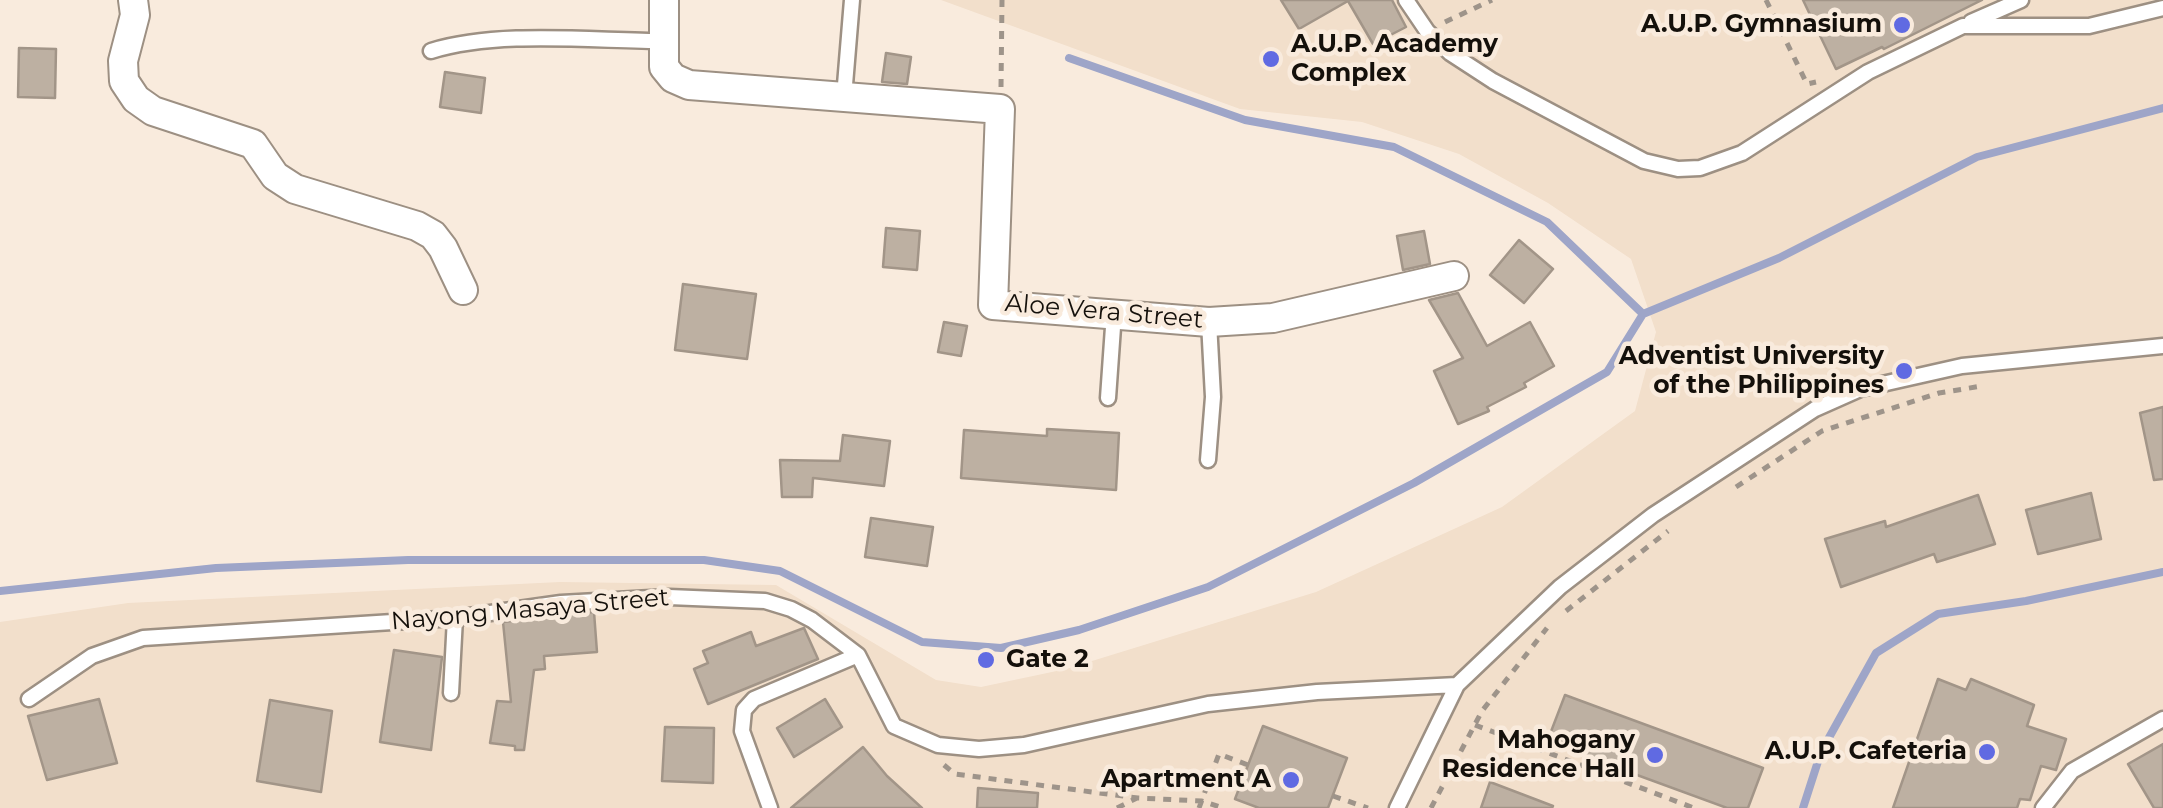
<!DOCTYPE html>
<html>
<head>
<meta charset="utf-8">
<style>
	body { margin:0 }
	canvas { display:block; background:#f9ebdd }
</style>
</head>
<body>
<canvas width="2163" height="808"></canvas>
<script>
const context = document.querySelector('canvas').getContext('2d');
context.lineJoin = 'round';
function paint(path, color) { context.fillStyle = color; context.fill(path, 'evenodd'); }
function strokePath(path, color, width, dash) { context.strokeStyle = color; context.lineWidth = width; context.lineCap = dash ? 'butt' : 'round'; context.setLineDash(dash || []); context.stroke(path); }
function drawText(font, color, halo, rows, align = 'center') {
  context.font = font + ' Montserrat,sans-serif'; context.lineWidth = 9; context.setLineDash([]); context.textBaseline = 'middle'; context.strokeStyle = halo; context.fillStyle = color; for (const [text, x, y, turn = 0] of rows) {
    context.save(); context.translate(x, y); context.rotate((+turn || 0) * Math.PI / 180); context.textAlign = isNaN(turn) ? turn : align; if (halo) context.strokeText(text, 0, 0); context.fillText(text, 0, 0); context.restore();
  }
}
const built = new Path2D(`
	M941,0h1222v808h-2163v-186l128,-19 432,-21 216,3 160,95 45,7 85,-18 250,-77 186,-85 133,-96 21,-79 -25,-73 -83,-56 -89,-49 -97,-32 -122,-13z`);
const stream = new Path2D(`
	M1069,58l176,62 149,27 153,75 96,92
	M0,591l216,-23 192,-8h296l76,11 142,71 79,6 78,-18 129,-43 105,-53 101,-51 193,-111 36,-58 136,-56 198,-101 186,-49
	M1803,808l18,-56 55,-99 62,-39 88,-13 137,-29`);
const building = new Path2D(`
	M1281,0h111l14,27 -33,17 -25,-43 -49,28z
	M1803,0h179l-98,49 -2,-2 -46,22z
	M19,48l37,1 -1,49 -37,-1z
	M886,53l25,4 -4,27 -25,-2z
	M445,72l40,6 -4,35 -41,-6z
	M886,228l34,3 -3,39 -34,-3z
	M1424,231l6,33 -27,6 -6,-34z
	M1519,240l34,29 -29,34 -34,-28z
	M683,284l73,10 -9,65 -72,-9z
	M1458,293l29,53 43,-24 24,44 -30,17 2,4 -39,20 2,4 -31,13 -24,-53 29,-13 -34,-58z
	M944,322l23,4 -6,30 -23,-4z
	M2163,407v72l-9,1 -14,-67z
	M1047,429l72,4 -3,57 -155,-12 3,-48 83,6z
	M843,435l47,6 -6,45 -71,-8 -1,19h-30l-2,-37 60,1z
	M2091,493l10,46 -63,15 -12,-44z
	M1978,495l17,49 -58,18 -3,-8 -93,33 -16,-48 60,-18 1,6z
	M871,518l62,9 -6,39 -62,-9z
	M594,612l3,40 -53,4 1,13 -11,1 -10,80h-9v-4l-25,-3 7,-42 14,1 -8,-80z
	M804,628l14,31 -110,45 -14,-35 14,-6 -5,-12 48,-19 5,14z
	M394,650l48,7 -11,93 -51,-8z
	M1938,679l28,11 5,-11 63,26 -7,21 39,13 -10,31 -15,-4 -11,34 -10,-1 -3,9h-124z
	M1565,695l198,73 -15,40h-21l-180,-66z
	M99,699l18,64 -70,17 -19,-64z
	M825,699l17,28 -48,30 -17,-29z
	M270,700l62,11 -11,81 -64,-11z
	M1263,726l84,32 -19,50h-69l-24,-9z
	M665,727l49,1 -1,55 -51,-2z
	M2163,744v64h-9l-26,-44z
	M863,747l24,29 35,32h-131z
	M1490,782l63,24 -1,2h-71z
	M978,788l60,5 -1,15h-60z`);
const path = new Path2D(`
	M1766,0l41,84 9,-2
	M1445,22l47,-22
	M1001,87l1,-87
	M1736,487l86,-56 117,-38 43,-7
	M1566,611l102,-80
	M1475,725l219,83
	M944,765l11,9 183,24 64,3 21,7
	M1333,796l35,12
	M1117,808l20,-10
	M1199,808l20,-54 29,11
	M1431,808l51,-97 65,-83`);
const service = new Path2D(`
	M1406,0l21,31 23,22 43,28 151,80 34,8 22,-1 42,-15 126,-81 95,-46h126l74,-18
	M1971,22l50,-22
	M431,51c68,-21 162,-10 234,-10
	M844,97l8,-97
	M1108,398l6,-85
	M1208,460l5,-63 -4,-75
	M451,693l4,-75
	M29,699l63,-43 51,-18 312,-20 106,-15 108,-6 96,4 26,8 21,11 46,35 36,71 44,19 41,4 45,-4 184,-41 109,-12 140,-7
	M770,808l-28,-77 2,-21 10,-11 104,-44
	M1397,808l60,-123 103,-98 93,-72 162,-106 45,-20 102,-23 201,-20
	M2043,808l29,-37 91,-52`);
const minor = new Path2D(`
	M133,0l2,15 -12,46 1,20 12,18 17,12 100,33 22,32 20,13 122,37 16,9 10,13 20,42
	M664,0v67l9,11 16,7 311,24 -7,196 216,17 64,-4 181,-42`);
const markers = [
	[1902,25,10,"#606ae2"],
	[1271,59,10,"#606ae2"],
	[1904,371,10,"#606ae2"],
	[986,660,10,"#606ae2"],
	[1987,752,10,"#606ae2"],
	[1655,755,10,"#606ae2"],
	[1291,780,10,"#606ae2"]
];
const poiNames = [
	["A.U.P. Gymnasium",1882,25],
	["A.U.P. Academy",1291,45,"left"],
	["Complex",1291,74,"left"],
	["Adventist University",1884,357],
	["of the Philippines",1884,386],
	["Gate 2",1006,660,"left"],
	["Mahogany",1635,741],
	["Residence Hall",1635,770],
	["A.U.P. Cafeteria",1967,752],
	["Apartment A",1271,780]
];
const streetNames = [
	["Aloe Vera Street",1104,312,5],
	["Nayong Masaya Street",530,610,-5]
];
paint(built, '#f2dfcb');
strokePath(stream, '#9ea5c8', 8);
paint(building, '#bdb0a2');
strokePath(building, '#a29588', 2.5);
strokePath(service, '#9d9083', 19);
strokePath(minor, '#9d9083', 32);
strokePath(path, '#9e948a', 5, [8, 8]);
strokePath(service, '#fff', 14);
strokePath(minor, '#fff', 28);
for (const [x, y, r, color] of markers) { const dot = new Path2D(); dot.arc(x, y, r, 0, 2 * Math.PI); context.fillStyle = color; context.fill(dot); strokePath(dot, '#f9ebdd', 4); }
drawText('bold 25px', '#14100b', '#f9ebdd', poiNames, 'right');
drawText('25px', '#14100b', '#f9ebdd', streetNames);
</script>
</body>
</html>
